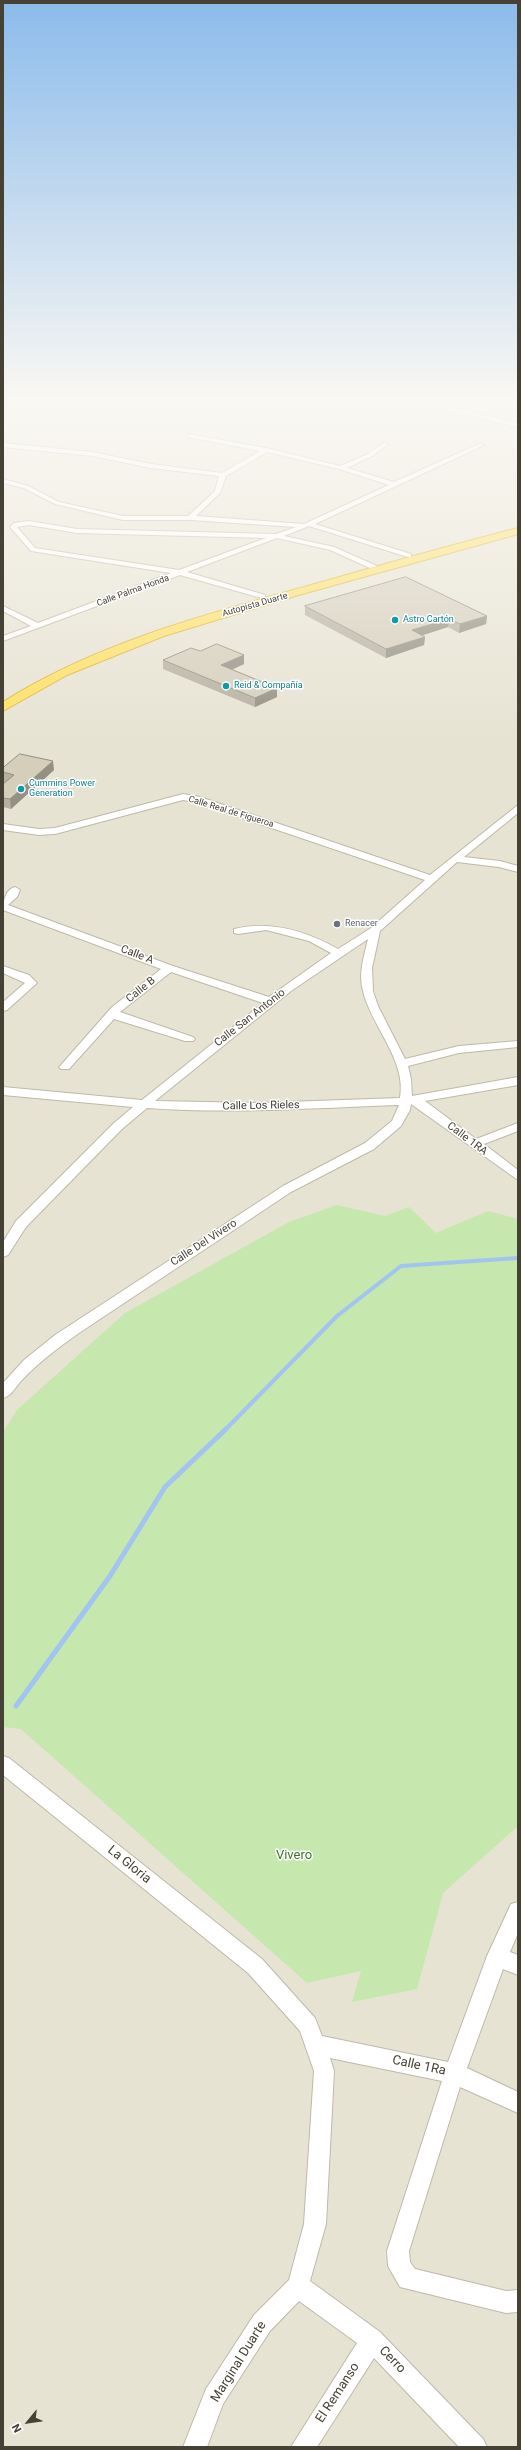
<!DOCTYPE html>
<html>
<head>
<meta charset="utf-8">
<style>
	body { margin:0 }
	#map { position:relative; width:521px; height:2450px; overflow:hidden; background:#f3f0e5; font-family:Roboto,sans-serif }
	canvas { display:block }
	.frame { position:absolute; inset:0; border:4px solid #454135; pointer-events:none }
	.north { position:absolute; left:8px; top:2402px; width:40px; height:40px; -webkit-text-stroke:3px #fff; paint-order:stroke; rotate:241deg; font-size:11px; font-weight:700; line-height:16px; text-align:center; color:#454135 }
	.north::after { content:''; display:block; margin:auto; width:14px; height:18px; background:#454135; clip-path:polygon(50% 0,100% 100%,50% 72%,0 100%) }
</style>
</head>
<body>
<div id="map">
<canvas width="521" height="2450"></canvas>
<div class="frame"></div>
<div class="north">N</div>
</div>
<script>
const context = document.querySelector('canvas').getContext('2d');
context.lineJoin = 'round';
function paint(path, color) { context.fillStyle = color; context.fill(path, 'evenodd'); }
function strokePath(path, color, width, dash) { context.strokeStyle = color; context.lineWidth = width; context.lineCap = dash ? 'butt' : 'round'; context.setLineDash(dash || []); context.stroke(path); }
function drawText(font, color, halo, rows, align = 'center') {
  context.font = font + ' Roboto,sans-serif'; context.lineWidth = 3; context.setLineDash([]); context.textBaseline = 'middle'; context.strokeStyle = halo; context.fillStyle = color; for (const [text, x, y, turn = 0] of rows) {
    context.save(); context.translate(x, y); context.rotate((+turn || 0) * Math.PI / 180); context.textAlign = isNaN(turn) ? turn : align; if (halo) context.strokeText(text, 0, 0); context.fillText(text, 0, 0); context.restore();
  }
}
const residential = new Path2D(`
	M3,399h515v2048h-515z`);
const green = new Path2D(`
	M337,1205l48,11 24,-9 27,26 52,-22 30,8v607l-75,67 -26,96 -65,13 9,-31 -54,12 -286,-254 -18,-2v-295l14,-22 108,-97 164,-91z`);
const streamFar1 = new Path2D(`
	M225,1430l112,-114 64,-50 117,-8`);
const stream = new Path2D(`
	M16,1706l94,-130 55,-89 61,-58`);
const minor = new Path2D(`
	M320,399h6l-1,3 108,1 31,8 54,-11v4l-47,8 47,11v4l-85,-20 -108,-1 -6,-2z
	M189,434l77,14 74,18 28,-12 17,-12 2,3 -15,11 -25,12 47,14 85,-38 5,1 -169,79 96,30v4l-102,-32 -25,10 50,11 43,19 -7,2 -40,-18 -53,-12 -90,34 78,23v4l-85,-24 -177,66v-5l28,-10 -28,-15v-5l35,17 133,-50 -140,-22 -21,-24 4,-4 15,-2 48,8 199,5 20,-7 -106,-7h-67l-68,-16 -31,-16 -21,-5v-4l25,7 31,16 64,14h65l27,-25 4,-15 -68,-8 -59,-12 -89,-9v-4l89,9 59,12 71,9 38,-22 -73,-14zM267,452l72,17 50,16 -85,39 -108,-8 24,-23 6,-17zM29,525l48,8 189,5 -87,32 -144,-22 -18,-21z
	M183,794l17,3 230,78 88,-70v8l-54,44 36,4 18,5v6l-19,-5 -42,-5 -77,69 -8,37 1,23 5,15 27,53 54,-13 59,-5v6l-59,6 -51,13 3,13 1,17 106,-19v8l-93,16 51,38 42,-16v8l-34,13 34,26v10l-107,-76 -1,6 -9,16 -27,23 -83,43 -209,139c-22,15 -43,31 -61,50 -6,7 -10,15 -18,17v-15l21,-23 31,-25 228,-149 82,-43 27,-22 7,-16c-84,3 -168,9 -252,3l-25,21 -96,98 -18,28 -5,2v-15l13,-21 98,-98 19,-16 -130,-12v-8l139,13 121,-97 -92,-31 -51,40 73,25 2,2 -2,2h-8l-71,-22 -45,50h-8l-2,-2 2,-2 51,-58 49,-38 -158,-59c0,-9 3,-21 12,-23l5,3 -3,7 -9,8 165,61 96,31 62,-44 -22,-12 -43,-11 -28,4 -4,-1v-4c37,-9 72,2 104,20l33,-21 54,-48 -230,-78 -12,-2 -128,34 -16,1 -36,-5v-6l36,5 16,-1zM368,939c-4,17 -10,35 -5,52 8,35 44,69 37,107l-142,5 -103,-2 136,-110z
	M3,966l26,9 8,8 -30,27 -4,1v-9l22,-19 -22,-10z
	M3,1756l6,2 253,201 53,59 7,18 126,26 39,-106 24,-52 7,-2v31l-8,19 8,3v20l-15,-6 -36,99 51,24v21l-58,-26 -51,164 1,11 5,7 91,22 12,-1v22l-12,1 -106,-26 -12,-21 -1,-15 55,-170 -112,-23 4,13 -8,153 -16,57 70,51 103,107 4,8h-28l-85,-89 -57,89h-26l66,-104 -58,-42 -29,30 -47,73 -16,43h-24l23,-58 48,-74 35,-35 15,-56 10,-153 -14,-40 -52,-58 -245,-198z`);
const highway = new Path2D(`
	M518,528v6l-223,62 -131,40 -97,39 -64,36v-9c89,-56 190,-84 290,-112 75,-21 150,-43 225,-62z`);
const wall = new Path2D(`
	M305,606l182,10 -1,8 -27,9 -11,-6 -26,8 3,2 -1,8 -38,13 -81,-43z
	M200,651l44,4v9l-12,6 45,27 -22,10 -92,-38v-9z
	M3,768l51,2 -43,39 -8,-2v-23l2,-2h-2z`);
const shadedWall = new Path2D(`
	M487,616l-1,8 -27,9 1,-9z
	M449,619l-1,8 -37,12 1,-9z
	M425,637l-1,8 -38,13v-9z
	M244,655v9l-23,10v-9z
	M277,688v9l-22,10v-9z
	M53,761l1,9 -43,39 -1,-10z`);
const building = new Path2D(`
	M406,577l81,39 -27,8 -11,-5 -37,11 13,7 -39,12 -81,-43z
	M217,644l27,11 -23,10 56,23 -22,10 -92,-38 28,-12 9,3z
	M20,754l33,7 -43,38 -7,-1v-14l11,-9 -11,-3v-4z`);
const markers = [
	[395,620,4,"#0f9aa8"],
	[226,686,4,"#0f9aa8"],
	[21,789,4,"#0f9aa8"],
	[337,924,4,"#6b7280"]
];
const farStreetnames = [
	["Calle Palma Honda",133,591,-20],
	["Autopista Duarte",255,605,-16],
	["Calle Real de Figueroa",231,812,17]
];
const farCulturenames = [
	["Astro Cartón",403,620],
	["Reid & Compañía",234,686],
	["Cummins Power",29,784],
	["Generation",29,794]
];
const farWorshipnames = [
	["Renacer",345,924]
];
const streetNames = [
	["Calle A",137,955,21],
	["Calle B",141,990,-39],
	["Calle San Antonio",250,1018,-38],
	["Calle Los Rieles",261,1106,-1],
	["Calle 1RA",467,1139,37],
	["Calle Del Vivero",204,1243,-33]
];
const nearParknames = [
	["Vivero",294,1856]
];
const nearStreetnames = [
	["La Gloria",129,1865,39],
	["Calle 1Ra",419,2066,12],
	["Cerro",392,2360,46],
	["Marginal Duarte",239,2362,-58],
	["El Remanso",338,2393,-57]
];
paint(residential, '#e7e3d3');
paint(green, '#c6e7ad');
strokePath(streamFar1, '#a1c5f0', 4);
strokePath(stream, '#a1c5f0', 5);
strokePath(minor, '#beb9a8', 2);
strokePath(highway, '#deb634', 2);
paint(minor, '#fff');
paint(highway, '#fee065');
paint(wall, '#b6b1a1');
paint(shadedWall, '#949083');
paint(building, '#d4cebb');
strokePath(building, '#949083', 1);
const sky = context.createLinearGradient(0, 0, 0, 742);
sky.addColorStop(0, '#8bbbeb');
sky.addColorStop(0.54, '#faf8f3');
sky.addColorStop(1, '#faf8f300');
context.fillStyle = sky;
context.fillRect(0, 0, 521, 742);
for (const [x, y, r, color] of markers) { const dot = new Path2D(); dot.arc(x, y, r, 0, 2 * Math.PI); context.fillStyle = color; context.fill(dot); strokePath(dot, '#fff', 1.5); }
drawText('9px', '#454135', '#fff', farStreetnames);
drawText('9px', '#0d838f', '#fff', farCulturenames, 'left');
drawText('9px', '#5b616d', '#fff', farWorshipnames, 'left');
drawText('11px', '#454135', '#fff', streetNames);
drawText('13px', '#3b7728', '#fff', nearParknames);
drawText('13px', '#454135', '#fff', nearStreetnames);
</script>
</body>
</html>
